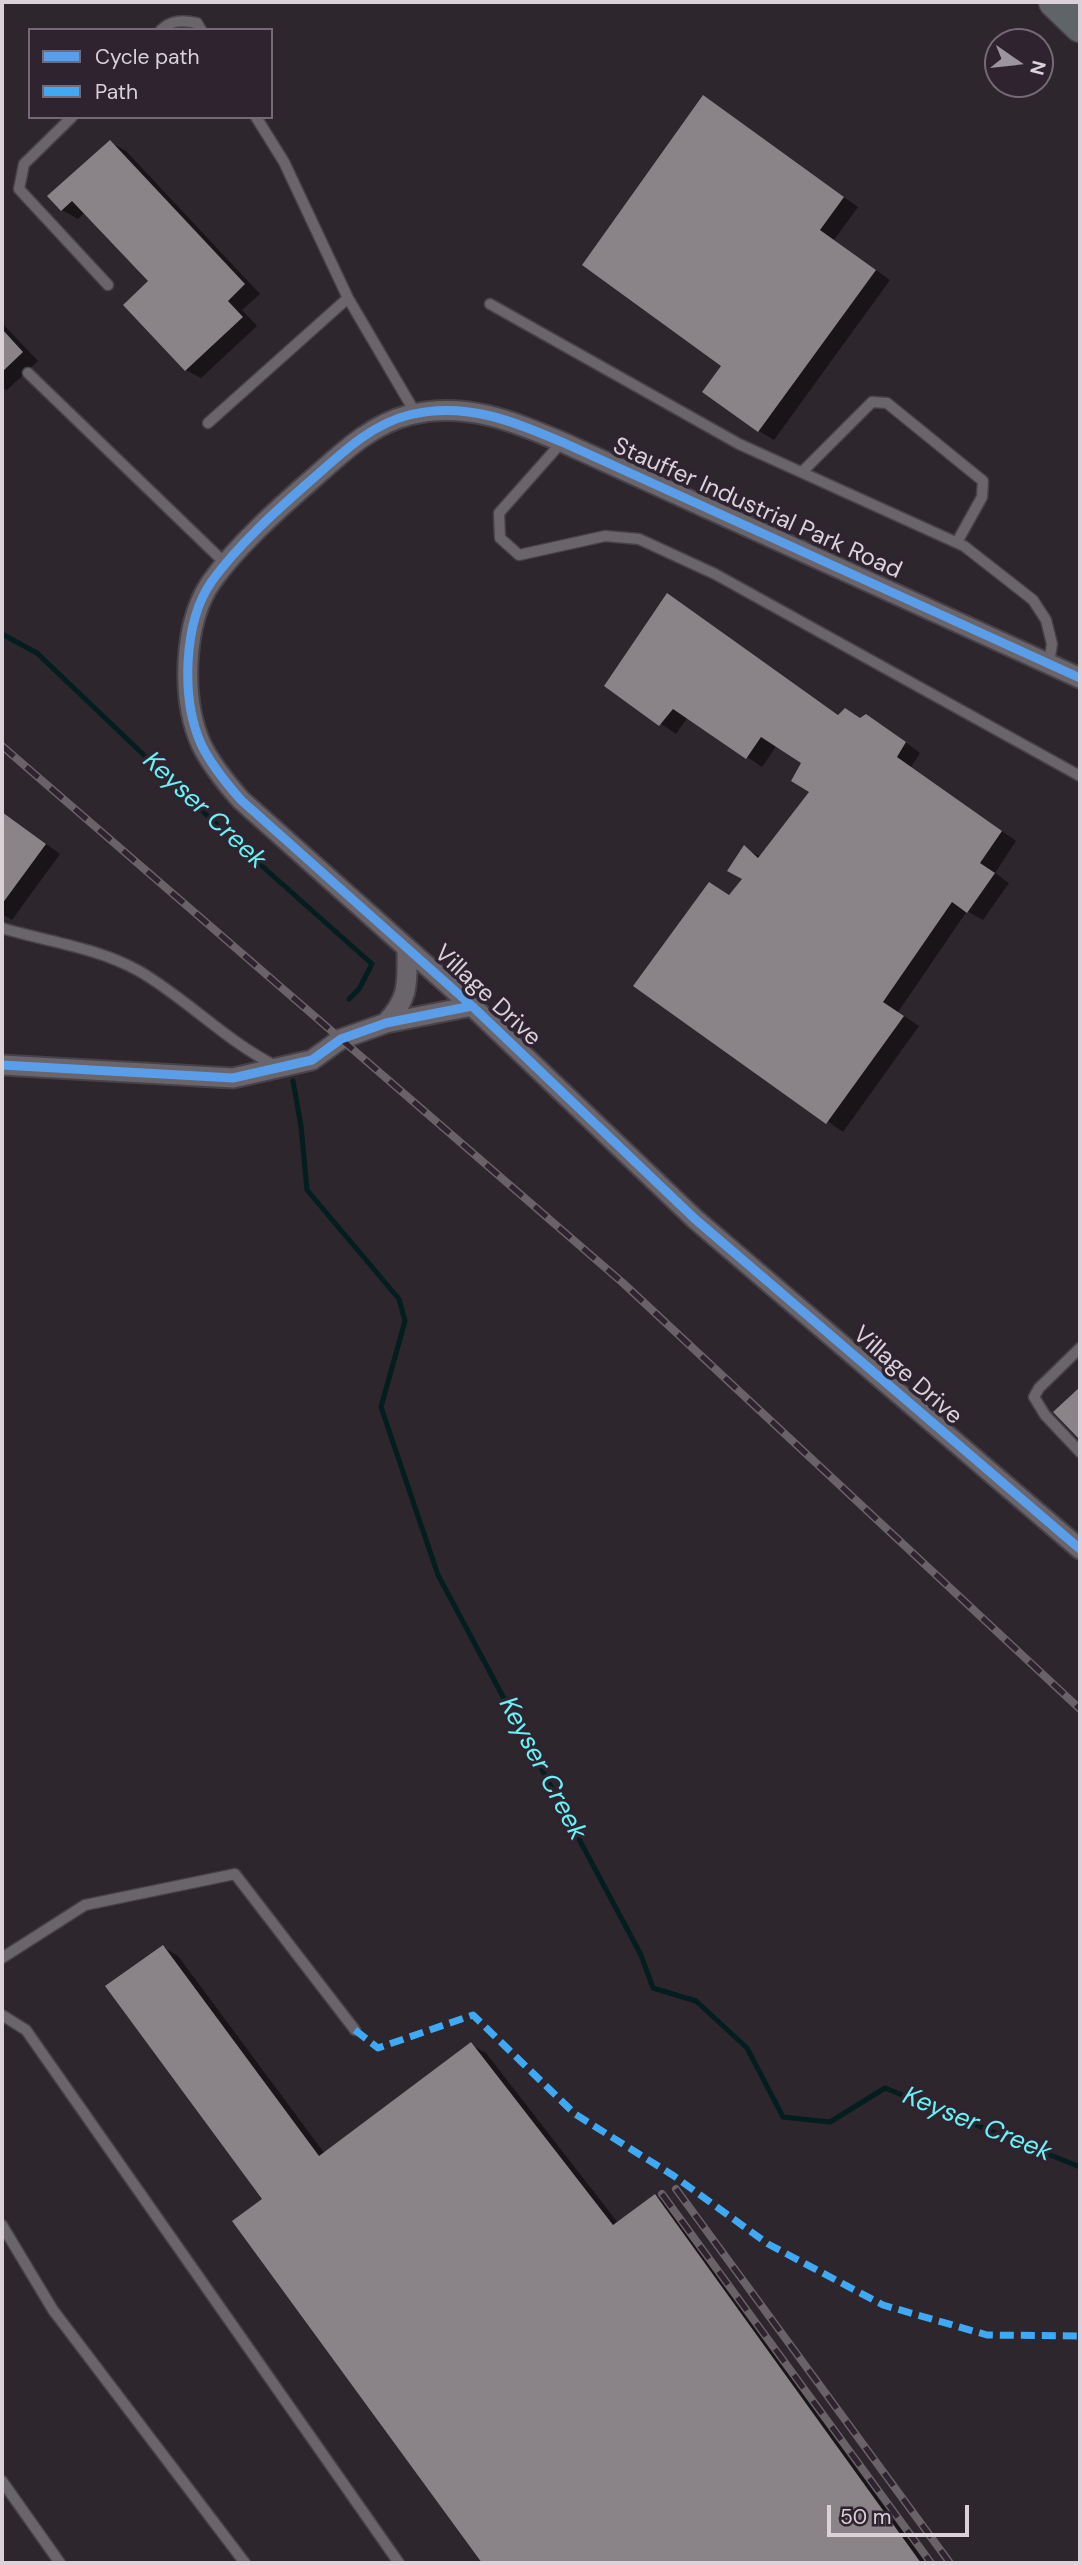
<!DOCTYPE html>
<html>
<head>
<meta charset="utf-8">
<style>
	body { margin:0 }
	#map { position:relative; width:1082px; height:2565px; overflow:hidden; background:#2d262d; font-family:"DM Sans",sans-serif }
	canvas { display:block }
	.frame { position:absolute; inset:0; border:4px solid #dad1d9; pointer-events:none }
	.legend { position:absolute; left:28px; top:28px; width:245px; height:91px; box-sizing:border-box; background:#302330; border:2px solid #746974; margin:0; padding:9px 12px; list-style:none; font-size:21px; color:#dad1d9 }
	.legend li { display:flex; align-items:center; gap:14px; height:35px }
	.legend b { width:35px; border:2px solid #746974 }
	.north { position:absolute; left:984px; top:28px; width:70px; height:70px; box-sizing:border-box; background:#302330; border:2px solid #746974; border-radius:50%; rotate:104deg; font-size:19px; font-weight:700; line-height:28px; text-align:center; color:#dad1d9 }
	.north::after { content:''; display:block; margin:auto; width:24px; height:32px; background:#9d959d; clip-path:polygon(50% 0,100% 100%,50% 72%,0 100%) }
	.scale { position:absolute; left:827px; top:2505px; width:142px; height:32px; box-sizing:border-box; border:4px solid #dad1d9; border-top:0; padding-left:9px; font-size:21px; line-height:24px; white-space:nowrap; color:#dad1d9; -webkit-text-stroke:5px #302330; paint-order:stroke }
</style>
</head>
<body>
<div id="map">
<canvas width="1082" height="2565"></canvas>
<div class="frame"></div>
<ul class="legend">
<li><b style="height:9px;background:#5a9eea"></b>Cycle path</li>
<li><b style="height:9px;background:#3fa9f5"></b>Path</li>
</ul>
<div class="north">N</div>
<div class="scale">50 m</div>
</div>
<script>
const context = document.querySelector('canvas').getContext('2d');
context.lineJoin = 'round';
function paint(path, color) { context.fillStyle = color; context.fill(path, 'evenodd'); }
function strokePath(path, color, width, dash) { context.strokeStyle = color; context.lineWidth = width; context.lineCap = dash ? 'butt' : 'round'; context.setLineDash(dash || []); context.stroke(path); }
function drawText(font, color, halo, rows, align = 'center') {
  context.font = font + ' "DM Sans",sans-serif'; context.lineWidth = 7; context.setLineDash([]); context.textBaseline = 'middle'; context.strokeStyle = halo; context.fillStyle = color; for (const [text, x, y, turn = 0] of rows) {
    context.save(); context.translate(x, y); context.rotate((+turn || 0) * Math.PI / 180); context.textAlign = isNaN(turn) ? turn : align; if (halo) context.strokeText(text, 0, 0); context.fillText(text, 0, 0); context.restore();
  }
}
const shadow = new Path2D(`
	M704,97l154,110 -24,33 56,40 -116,160 -15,-9 -36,-66z
	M110,142l16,9 134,143 -18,16 15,16 -56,52 -15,-8 -36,-89 -65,-69 -7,7 -16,-9 -13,-14z
	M2,323l36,38 -31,29 -5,-2z
	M668,595l172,121 21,3 5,-3 16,9 38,28 -9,14 105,74 -21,32 14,10 -26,37 -16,-9 -69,101 21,14 -76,106 -207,-146 109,-107v-31l16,9 50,-66 -8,-28 -26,-18 -15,22 -74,-50 -12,17 -70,-48z
	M2,812l58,42 -48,66 -10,-6z
	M163,1947l15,9 147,198 146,-109 15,8 132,170 37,-27 15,9 259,358h-445l-250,-342 31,-22z`);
const stream = new Path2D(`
	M2,634l35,19 198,189 137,122 -13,25 -10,10
	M293,1081l8,45 6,64 92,109 6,22 -24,86 57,168 203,380 12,33 43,13 51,47 36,69 47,5 55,-34 195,79`);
const building = new Path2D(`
	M703,95l141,102 -24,33 56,40 -118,162 -56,-40 19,-26 -139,-101z
	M110,140l135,144 -17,17 15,16 -58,54 -62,-66 25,-24 -76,-80 -11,10 -14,-15z
	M2,329l21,23 -21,20z
	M667,593l171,122 7,-7 15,10 6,-4 40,28 -9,15 105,74 -22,32 15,10 -28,40 -15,-11 -69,100 21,14 -78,108 -193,-138 76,-104 20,13 13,-16 -15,-8 17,-26 14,13 51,-66 -18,-11 10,-18 -40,-26 -15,22 -73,-50 -14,17 -55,-40z
	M2,812l44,32 -44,60z
	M1080,1387v53l-27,-28z
	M163,1945l156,211 152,-114 142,183 42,-31 266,369h-439l-250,-342 30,-22 -157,-213z`);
const service = new Path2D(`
	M161,30c10,-10 22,-10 36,-7l4,7
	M72,117l-48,47 -5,25 89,96
	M256,117l28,45 64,136
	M490,304l249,140 225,102 69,54 13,20 6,24 -3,19
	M28,373l198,191
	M208,423l140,-125 68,116
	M562,442l-63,71 1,25 19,17 86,-19 34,3 76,35 365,202
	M803,471l69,-69 15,1 96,78 -1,16 -25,45
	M2,928c46,14 94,19 137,43 48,28 87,70 137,95
	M1080,1348l-41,40 -5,9 11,18 35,37
	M2,1958l83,-53 150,-31 120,156
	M2,2015l24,15 373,533
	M2,2225l51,85 192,253
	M2,2481l58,82`);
const minor = new Path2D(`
	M1080,678l-518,-236c-50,-21 -97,-41 -153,-27 -40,10 -70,41 -100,67 -32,28 -72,64 -97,99 -29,41 -31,118 -11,163 10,21 25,39 40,56l231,206 223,213 385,330
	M386,1023c24,-26 21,-40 21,-74
	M2,1065l231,13 79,-18 29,-21 45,-16 86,-17`);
const primary = new Path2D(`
	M1054,2l26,25`);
const rail = new Path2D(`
	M2,746l621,537 457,426
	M676,2189l274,374
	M662,2194l269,369`);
const quiet = new Path2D(`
	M355,2030l23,18 95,-33 102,99 99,62 94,68 115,61 104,30 93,1`);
const cycleway = new Path2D(`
	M1080,678l-518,-236c-50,-21 -97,-41 -153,-27 -40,10 -70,41 -100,67 -32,28 -72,64 -97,99 -29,41 -31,118 -11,163 10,21 25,39 40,56l231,206 223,213 385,330
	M2,1065l231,13 79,-18 29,-21 45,-16 86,-17`);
const streetNames = [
	["Stauffer Industrial Park Road",757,509,24],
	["Village Drive",487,996,43],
	["Village Drive",907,1376,41]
];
const waterNames = [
	["Keyser Creek",204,811,43],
	["Keyser Creek",542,1769,62],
	["Keyser Creek",977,2125,22]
];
paint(shadow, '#0007');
strokePath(stream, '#041d1e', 5);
paint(building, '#8a8489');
strokePath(service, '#484248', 13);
strokePath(minor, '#484248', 23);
strokePath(primary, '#484248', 33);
strokePath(service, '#6a656a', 10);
strokePath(minor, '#6a656a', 19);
strokePath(primary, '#5e6468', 30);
strokePath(rail, '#696368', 8);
strokePath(rail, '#302330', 5, [16]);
strokePath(quiet, '#3fa9f5', 7, [14, 7]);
strokePath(cycleway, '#5a9eea', 9);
drawText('24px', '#dad1d9', '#302330', streetNames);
drawText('italic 26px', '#65f5f7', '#302330', waterNames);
</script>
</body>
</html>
